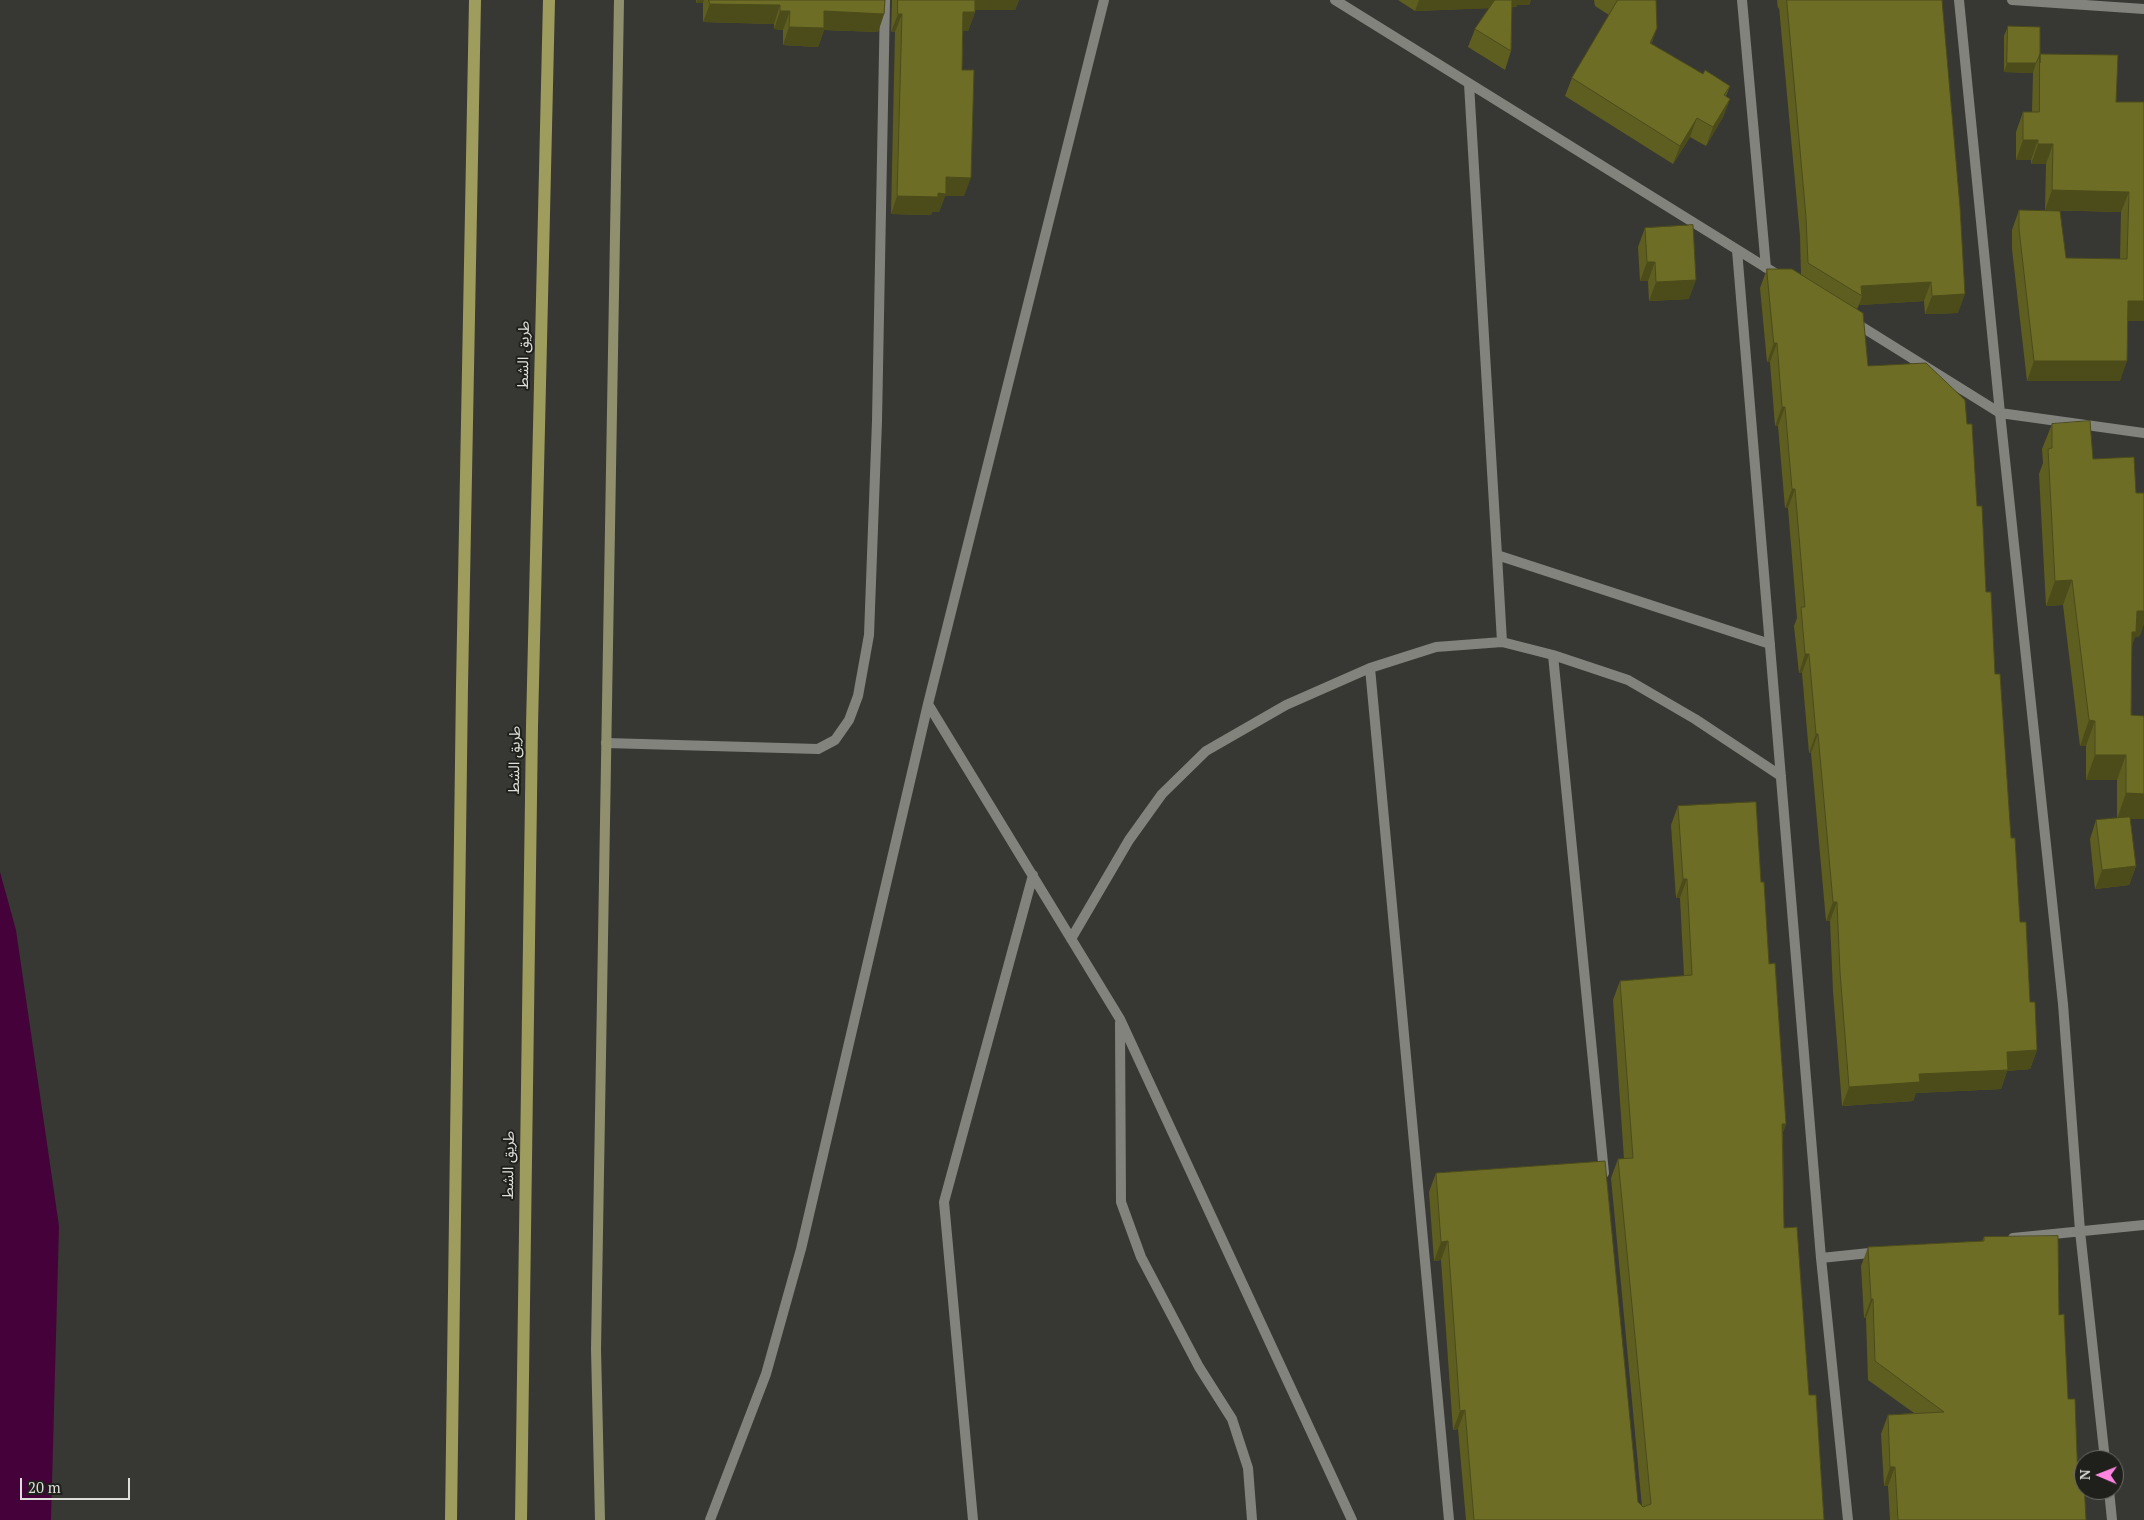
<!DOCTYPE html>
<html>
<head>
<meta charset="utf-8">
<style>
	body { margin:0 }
	#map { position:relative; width:2144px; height:1520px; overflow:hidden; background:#373833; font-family:"PT Serif",serif }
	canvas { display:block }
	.north { position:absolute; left:2074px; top:1450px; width:50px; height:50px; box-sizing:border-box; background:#1f1f1c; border:1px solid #6b6b68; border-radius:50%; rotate:271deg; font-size:14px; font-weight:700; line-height:20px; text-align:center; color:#dededb }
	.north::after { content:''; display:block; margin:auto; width:18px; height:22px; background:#fe86e1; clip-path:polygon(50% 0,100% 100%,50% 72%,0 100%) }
	.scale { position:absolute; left:20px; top:1478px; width:110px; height:22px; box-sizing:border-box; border:2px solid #dededb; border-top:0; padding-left:6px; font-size:15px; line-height:18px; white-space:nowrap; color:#dededb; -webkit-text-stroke:4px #1f1f1c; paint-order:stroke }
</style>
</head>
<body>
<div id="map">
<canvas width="2144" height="1520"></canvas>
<div class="north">N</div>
<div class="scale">20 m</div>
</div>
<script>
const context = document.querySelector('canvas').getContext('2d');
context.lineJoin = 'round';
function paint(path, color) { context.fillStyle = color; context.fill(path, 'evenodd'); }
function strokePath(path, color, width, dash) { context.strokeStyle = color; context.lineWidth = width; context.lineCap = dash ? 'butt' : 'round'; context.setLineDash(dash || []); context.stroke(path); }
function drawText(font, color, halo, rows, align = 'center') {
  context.font = font + ' "PT Serif","Noto Sans Arabic",serif'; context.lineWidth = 4; context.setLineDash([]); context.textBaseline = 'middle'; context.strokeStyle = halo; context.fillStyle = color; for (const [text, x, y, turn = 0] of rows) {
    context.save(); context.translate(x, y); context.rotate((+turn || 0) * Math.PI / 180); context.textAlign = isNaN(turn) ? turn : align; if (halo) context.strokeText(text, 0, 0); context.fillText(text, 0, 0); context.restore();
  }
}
const water = new Path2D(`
	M0,872l16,58 43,296 -8,294h-51z`);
const street = new Path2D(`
	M1335,0l443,275
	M1742,0l24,268
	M1959,0l41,413 63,591 17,227 25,229
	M2012,0l132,9
	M1469,84l28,471 273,89
	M1737,250l84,1008 27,262
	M1854,322l146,91 144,20
	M1497,555l5,87
	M1553,655l51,518
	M1370,668l79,852
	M928,704l192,315 232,501
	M606,743l212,6 17,-9 14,-20 9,-24 11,-61 8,-214 8,-421
	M1071,939l58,-99 33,-46 44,-43 80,-46 84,-37 66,-21 66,-5 51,13 75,25 67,39 86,57
	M1120,1023l1,179 20,55 58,110 33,52 16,49 4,52
	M2013,1238l131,-13
	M1821,1258l58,-6
	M2109,1490l3,30
	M710,1520l56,-146 35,-125 127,-545 176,-704
	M973,1520l-29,-318 89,-327`);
const secondary = new Path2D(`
	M600,1520l-4,-171 23,-1349`);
const primary = new Path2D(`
	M451,1520l11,-834 13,-686
	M521,1520l11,-794 17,-726`);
const wall = new Path2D(`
	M696,0h189l-1,14 -6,18 -54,-2 -6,17 -35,-2v-15l-9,-1v-5l-71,-2v-19h-7z
	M892,0h127l-4,10h-40v2l-7,19h-5l-1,39 2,126h-19l-6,16h-7l-1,3 -40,-1 4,-182h-4z
	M1398,0h133l-2,5h-12l-1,2h-4l-1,44 -6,19 -37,-23 7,-18 14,-21 -74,3z
	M1594,0h62l-5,44 52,30 27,12 -4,10 4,3 -7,18 -17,29 -16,-9 -17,27 -108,-68 7,-18 37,-63 -14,-9z
	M1777,0h165l16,313 -33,1 -1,-13 -65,4 -2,4 11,57 99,58 10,82 43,416 10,80 7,48 -7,19 -23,2 -6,18 -85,4 -3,8 -71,5 -9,-115 -3,-70h-4l-15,-168h-2l-7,-80h-3l-5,-47 3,-8 -9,-110h-3l-7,-82h-3l-5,-64h-3l-7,-74 7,-19 34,5 -1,-38 -21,-229 -1,2z
	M2008,26l32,28 76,48h28v219h-16l-8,60h-93l-15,-132v-19l7,-20 47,48 54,1 1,-47 -76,-2 1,-46h-15v-4h-15v-28l7,-20h9l1,-39 -29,-1v-36z
	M1645,228l44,71 -40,2 -1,-20h-8l-2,-34z
	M2052,424l41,35 47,177 -5,1 -3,8 -2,174 6,47 -7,19 -34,4 -5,-50 6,-19 21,-2v-38h-31v-34h-6l-17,-141 -17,1 -7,-132 4,-11 -1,-14z
	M1678,806l83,76 25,242 -3,8 1,96 25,167 15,125h-358l-8,-91 -5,1 -12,-170 -7,1 -5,-69 7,-19 202,329 4,5 -31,-329 7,-19h6l-11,-159 7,-19 64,-5 -4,-78h-4l-5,-73z
	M1984,1237l75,78 9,84 10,83 8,38h-196l-2,-34h-4l-3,-52 7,-19 26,-2 -46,-33 -2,-62h-2l-3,-52 7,-19 114,-6z`);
const shadedWall = new Path2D(`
	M697,0h7l-1,3h-7z
	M972,0h47l-4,10h-46z
	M1419,0h80l-3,8 -81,3z
	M1509,0h22l-2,5h-12l-1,2 -10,1z
	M710,4l70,1 -6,19 -71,-2z
	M780,11h10l-7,19 -9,-1z
	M824,11l60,3 -6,18 -54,-2 -6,17 -35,-2 6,-18z
	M963,12h12l-7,19h-11z
	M898,14h4l-7,18h-4z
	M1657,28l-6,18 -1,-3z
	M2007,63h29l-3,10 -29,-1z
	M1730,99l-7,18 -17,29 7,-19z
	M1697,118l-7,19 -17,27 7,-18z
	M2023,140h15l-7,20h-15z
	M2038,144h15l-7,20h-15z
	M946,177l25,1 -7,18h-19l-6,16h-7l-1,3 -40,-1 6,-18z
	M2052,190l77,2 -8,20 -76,-2z
	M1647,262h8l-7,19h-8z
	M1696,280l-7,19 -40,2 7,-19z
	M1931,282l-7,19 -65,4 3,-9 -1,-10z
	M1965,294l-7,19 -33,1 7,-18z
	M2128,301h16v20h-23z
	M1774,343h3l-7,19h-3z
	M2034,361h93l-7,20h-93z
	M1782,407h3l-7,19h-3z
	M1792,489h3l-7,19h-3z
	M2072,580l-9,25 -17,1 9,-25z
	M2137,611h7v13l-4,12 -5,1 -8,21z
	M1805,654h4l-7,19h-3z
	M2089,720l6,1 -9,25h-6z
	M1816,734h2l-7,19h-2z
	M2095,755h31l-9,25h-31z
	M2126,793l18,1v25h-27z
	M2136,866l-7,19 -34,4 7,-19z
	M1683,879h4l-7,19h-4z
	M1833,902h4l-7,19h-4z
	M2037,1050l-7,19 -23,2 -6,18 -85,4 -3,8 -71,5 7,-19 70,-13 88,-22z
	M1782,1124h4l-7,19z
	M1448,1241l-7,19 -7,1 7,-19z
	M1871,1299h2l-7,19h-2z
	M1465,1410l-7,19 -5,1 7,-19z
	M1890,1467h5l-7,19h-4z`);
const building = new Path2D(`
	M709,0h176l-1,14 -60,-3v17l-35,-1 1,-16h-10v-6l-70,-1z
	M898,0h77v12h-12l-1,58h12l-3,108 -25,-1v17l-8,-1v4l-41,-1 5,-182h-4z
	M1495,0h17l-1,51 -36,-22z
	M1618,0h38l1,28 -7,15 53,31 2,-4 25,16 -6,9 6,4 -17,28 -16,-9 -17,28 -108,-68z
	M1787,0h155l18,207 5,87 -33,2 -1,-14 -70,4 1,10 -54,-33 -2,-46z
	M2008,26l32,1v36v-9l-4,9h-29z
	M2040,54l78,1 -2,47h28v199h-16l-1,60h-93l-15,-132v-19l41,1 6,47 61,1 2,-67 -77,-2 1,-46h-15v-4h-15v-28h16z
	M1693,225l3,55 -40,2 -1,-20h-8l-2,-34z
	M1767,269h25l71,44 5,53 58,-3 39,37 2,24h5l5,82h5l4,86h5l4,82h5l11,164h4l5,84h6l4,80h5l2,48 -30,2 1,18 -89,4 1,8 -71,5 -9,-115 -3,-70h-4l-15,-168h-2l-7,-80h-4l-4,-47h4l-10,-118h-3l-7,-82h-3l-5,-64h-3z
	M2090,421l3,38 41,-2 2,36h8v118h-7l-1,21h-4l-1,83 13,1v78l-18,-1v-38h-31v-34l-6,-1 -17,-140 -17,1 -7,-132 4,-1v-24z
	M1756,802l5,80h3l5,82 6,-1 11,161h-4l2,104 13,-1 12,168h7l8,125h-350l-9,-110 -5,1 -12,-170 -7,1 -5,-69 169,-12 33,341 5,5 8,-3 -33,-345 15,-1 -13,-177 72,-6 -5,-96h-4l-5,-73z
	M2130,817l6,49 -34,4 -6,-50z
	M2058,1236l1,79 5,-1 4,85h7l3,83h6l2,38h-188l-3,-53h-5l-2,-52 56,-3 -69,-51 -2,-62h-2l-3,-52 116,-6v-4z`);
const streetNames = [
	["طريق الشط",524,355,-89],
	["طريق الشط",515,760,-89],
	["طريق الشط",509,1165,-89]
];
paint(water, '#45023a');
strokePath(street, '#83837d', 10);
strokePath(secondary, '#90906e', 10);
strokePath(primary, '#9e9d5e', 12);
paint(wall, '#5e5e21');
paint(shadedWall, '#4c4c1b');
paint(building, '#6d6d26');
strokePath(building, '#4c4c1b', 1);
drawText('15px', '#dededb', '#1f1f1c', streetNames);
</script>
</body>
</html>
